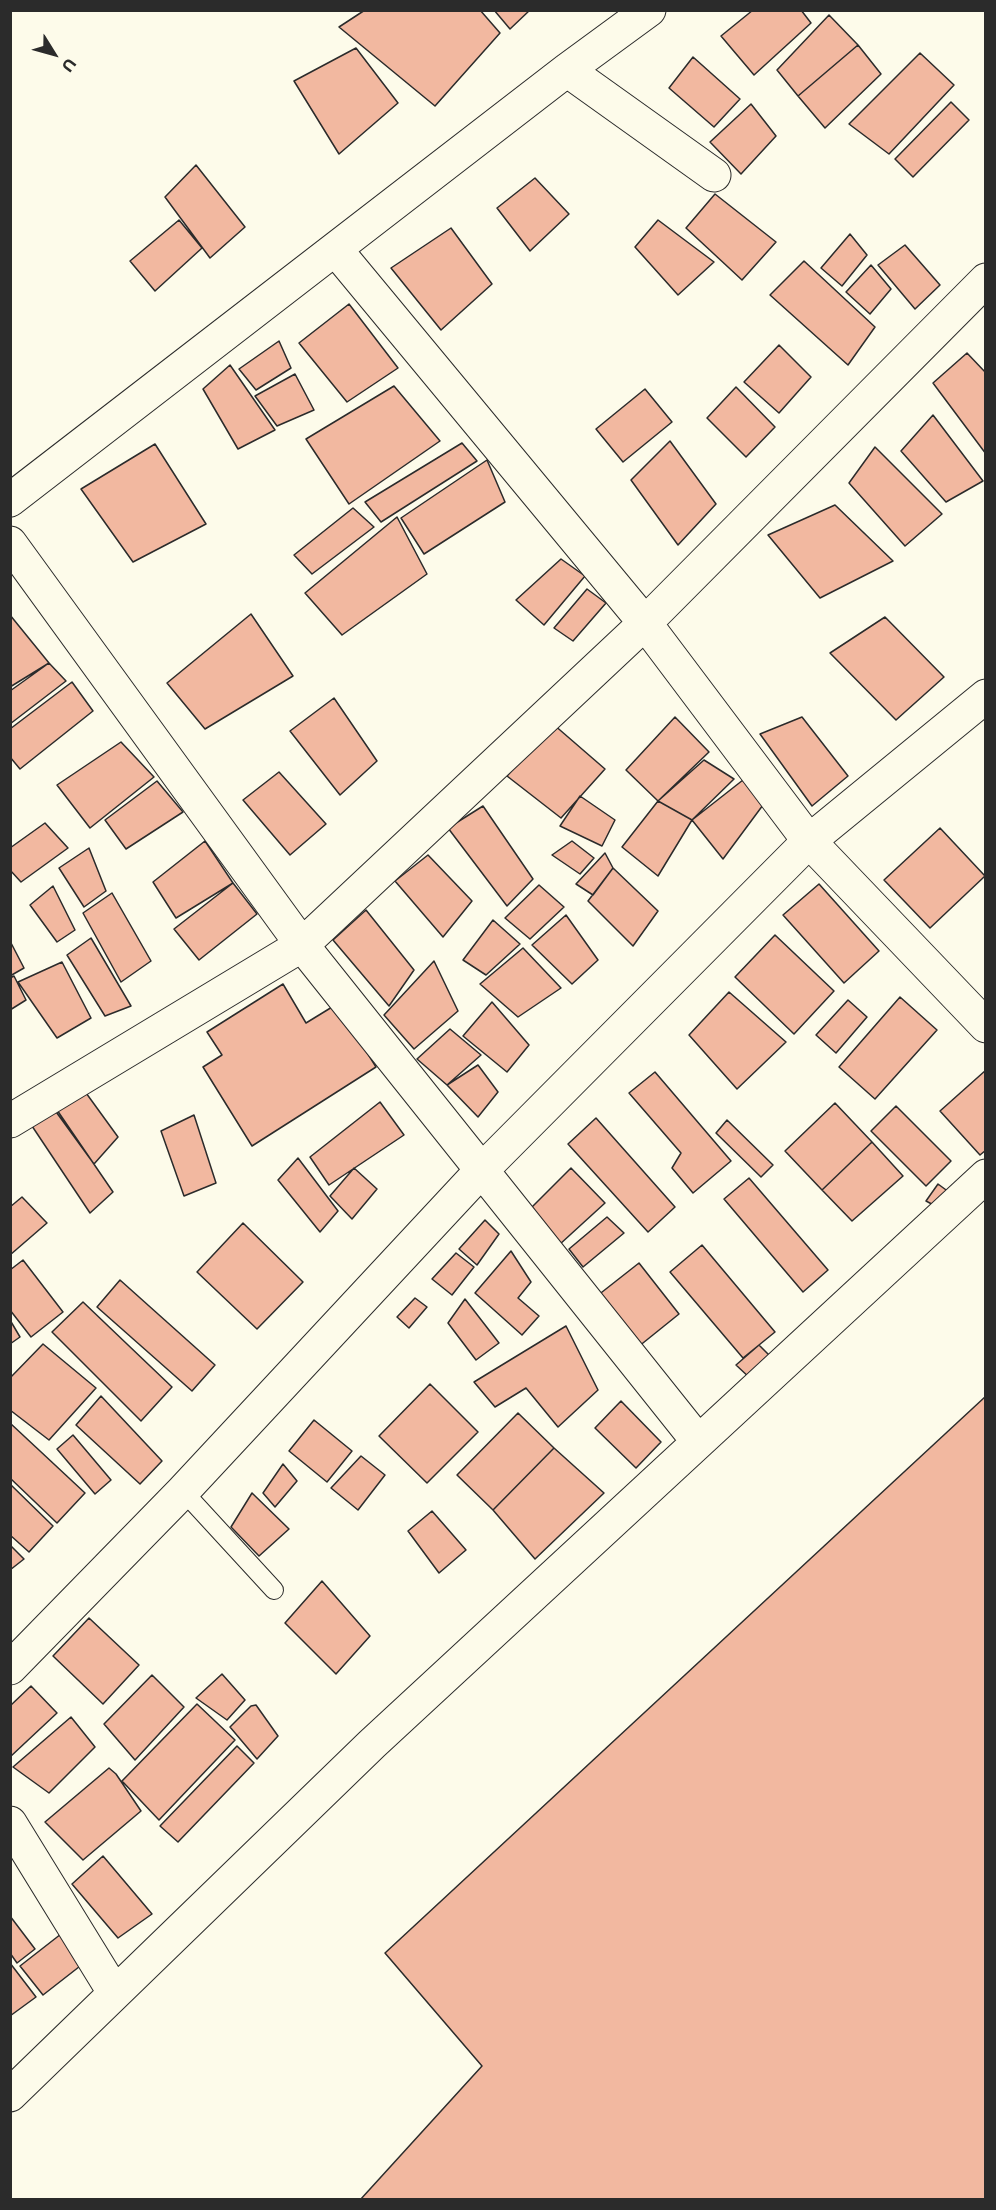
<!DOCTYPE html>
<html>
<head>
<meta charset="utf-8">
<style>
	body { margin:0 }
	#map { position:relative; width:996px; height:2210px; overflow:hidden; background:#fdfbea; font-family:Montserrat,sans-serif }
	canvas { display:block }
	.frame { position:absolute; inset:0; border:12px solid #2b2b2b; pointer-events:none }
	.north { position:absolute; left:24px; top:24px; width:60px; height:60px; -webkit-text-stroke:4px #fdfbea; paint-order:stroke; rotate:127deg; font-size:16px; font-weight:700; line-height:24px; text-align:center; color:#2b2b2b }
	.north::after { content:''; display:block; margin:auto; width:21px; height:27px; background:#2b2b2b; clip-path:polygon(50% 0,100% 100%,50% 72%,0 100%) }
</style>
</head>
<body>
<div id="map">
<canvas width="996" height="2210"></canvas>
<div class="frame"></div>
<div class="north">U</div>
</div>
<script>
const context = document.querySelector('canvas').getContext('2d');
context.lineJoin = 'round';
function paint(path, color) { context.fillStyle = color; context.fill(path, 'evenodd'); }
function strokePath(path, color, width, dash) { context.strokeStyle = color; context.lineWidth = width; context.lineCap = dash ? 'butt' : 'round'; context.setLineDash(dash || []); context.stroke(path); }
const building = new Path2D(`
	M365,10h115l20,23 -65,73 -96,-79z
	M494,10h36l-20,19z
	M753,10h48l10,13 -57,52 -33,-39z
	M829,15l29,30 -60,51 -21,-26z
	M858,45l23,29 -56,54 -27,-32z
	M356,48l42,55 -59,51 -45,-73z
	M920,53l34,32 -65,69 -40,-30z
	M693,57l47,42 -26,28 -45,-39z
	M951,102l18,18 -56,57 -18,-18z
	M751,104l25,32 -35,38 -31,-32z
	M196,165l49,62 -35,31 -45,-61z
	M535,178l34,36 -39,37 -33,-43z
	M715,194l61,48 -34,38 -56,-52z
	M179,220l23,28 -47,43 -25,-30z
	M658,220l56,42 -36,33 -43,-48z
	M451,228l41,56 -51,46 -50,-62z
	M850,234l17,21 -25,31 -21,-18z
	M905,245l35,40 -25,24 -37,-44z
	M804,261l71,66 -27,38 -78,-70z
	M871,265l20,24 -21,25 -24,-22z
	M349,304l49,64 -51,34 -48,-59z
	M279,341l12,27 -35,22 -17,-21z
	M779,345l32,32 -32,36 -35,-31z
	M967,353l19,20v81l-53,-71z
	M230,365l45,65 -37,19 -35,-60z
	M295,374l19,36 -37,16 -22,-30z
	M394,386l46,55 -91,63 -43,-65z
	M736,387l39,40 -29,30 -39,-39z
	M645,389l27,33 -49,40 -27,-33z
	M933,415l50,66 -37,21 -45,-51z
	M670,441l46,63 -38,41 -47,-65z
	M462,443l15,18 -96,61 -16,-20z
	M155,444l51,80 -73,38 -52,-73z
	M875,447l67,67 -37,32 -56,-63z
	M487,460l18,42 -81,52 -23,-36z
	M835,505l58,56 -73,37 -52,-63z
	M353,508l21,19 -62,47 -18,-19z
	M397,517l30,57 -85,61 -37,-42z
	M561,559l24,17 -41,49 -28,-25z
	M587,589l19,14 -33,38 -19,-13z
	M251,614l42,62 -88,53 -38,-46z
	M10,615l39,48 -39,24z
	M885,617l59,60 -48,43 -66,-67z
	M49,663l17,18 -56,43v-33z
	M72,682l21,29 -73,58 -10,-12v-28z
	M334,698l43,63 -37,34 -50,-64z
	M675,717l34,35 -51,49 -32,-31z
	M802,717l46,59 -36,30 -52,-72z
	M553,724l52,45 -44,49 -54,-42z
	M121,742l33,35 -64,51 -33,-43z
	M704,760l30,19 -42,41 -34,-19z
	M279,772l47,52 -36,31 -47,-55z
	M743,780l20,25 -40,54 -31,-39z
	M157,781l26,31 -57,37 -21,-29z
	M580,796l35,24 -13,26 -42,-20z
	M658,801l34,19 -34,56 -36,-29z
	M483,806l50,73 -26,27 -59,-78z
	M45,823l23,25 -47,34 -11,-12v-22z
	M940,828l45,48 -55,52 -46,-48z
	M205,841l28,42 -57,35 -23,-36z
	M572,841l22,17 -14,16 -28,-19z
	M89,848l17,43 -22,16 -25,-39z
	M605,853l8,15 -20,27 -17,-11z
	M428,855l44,46 -29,36 -48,-56z
	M613,868l45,43 -25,35 -45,-45z
	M233,883l24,31 -58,46 -25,-31z
	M819,884l60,67 -35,32 -61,-68z
	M539,885l25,22 -34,32 -25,-21z
	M53,886l22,44 -18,12 -27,-37z
	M112,893l39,68 -30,21 -38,-69z
	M366,910l48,60 -25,36 -56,-66z
	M566,915l32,45 -26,24 -40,-39z
	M493,920l27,24 -34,31 -23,-15z
	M775,935l59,56 -40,43 -59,-57z
	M91,938l40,68 -26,10 -38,-61z
	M10,941l14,27 -14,8z
	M523,948l38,40 -43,29 -38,-33z
	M434,961l24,50 -44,38 -30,-34z
	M62,962l29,56 -34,20 -39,-56z
	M14,976l12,24 -16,10v-32z
	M283,984l23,39 31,-19 39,63 -124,79 -49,-79 19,-12 -15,-23z
	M729,992l57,50 -49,47 -48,-54z
	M900,997l37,33 -62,69 -36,-32z
	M848,1000l19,17 -31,36 -20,-18z
	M492,1002l37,43 -22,27 -44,-36z
	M450,1029l31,26 -34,30 -30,-26z
	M478,1065l20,27 -20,25 -31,-32z
	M986,1070v80l-6,5 -40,-44z
	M655,1072l76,89 -38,32 -21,-25 9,-15 -52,-60z
	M81,1086l37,51 -24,27 -40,-55z
	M380,1102l24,33 -75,50 -19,-28z
	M835,1103l37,39 -50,48 -37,-39z
	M896,1106l55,55 -25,25 -55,-55z
	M57,1110l56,82 -23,21 -58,-87z
	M194,1115l22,68 -32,13 -23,-65z
	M596,1118l79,89 -27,25 -80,-88z
	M727,1120l46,45 -12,12 -45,-44z
	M872,1142l31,34 -51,45 -30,-31z
	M298,1158l40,53 -18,21 -42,-52z
	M354,1168l23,21 -25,30 -22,-23z
	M571,1168l34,35 -46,42 -32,-33z
	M749,1178l79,92 -25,22 -79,-93z
	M938,1184l19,14 -12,13 -19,-10z
	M22,1197l25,26 -37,32v-48z
	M607,1217l17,16 -41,34 -14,-18z
	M485,1220l14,14 -22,31 -18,-16z
	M243,1223l60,59 -46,47 -60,-57z
	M702,1245l73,87 -32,26 -73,-86z
	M511,1251l20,31 -13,16 21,18 -17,19 -47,-42z
	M456,1253l18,14 -22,28 -20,-16z
	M23,1260l40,52 -32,25 -21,-27v-40z
	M639,1263l40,51 -41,33 -41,-51z
	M120,1280l95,85 -23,26 -95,-84z
	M415,1298l12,9 -18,21 -12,-11z
	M465,1299l34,44 -23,17 -28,-37z
	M83,1302l89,85 -31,34 -89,-89z
	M10,1320l10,17 -10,7z
	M566,1326l32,64 -40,37 -32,-39 -31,19 -21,-25z
	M43,1344l53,44 -47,52 -39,-30v-32z
	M759,1345l15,15 -23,19 -15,-14z
	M430,1384l48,48 -51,51 -48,-47z
	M101,1396l61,65 -22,23 -64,-59z
	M986,1396v804h-626l122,-134 -97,-113z
	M621,1401l40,41 -25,26 -41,-40z
	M518,1413l36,35 -61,62 -36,-35z
	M314,1420l38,31 -25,31 -38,-31z
	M10,1423l75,70 -28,30 -47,-45z
	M73,1435l38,45 -16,14 -38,-45z
	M554,1448l50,45 -69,66 -42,-49z
	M361,1456l24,19 -27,35 -27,-22z
	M283,1464l14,17 -22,26 -12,-14z
	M10,1484l43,42 -24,26 -19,-17z
	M252,1493l37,36 -30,27 -28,-29z
	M432,1511l34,39 -27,23 -31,-42z
	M10,1545l14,14 -14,11z
	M322,1581l48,55 -34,38 -51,-51z
	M89,1618l50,47 -36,39 -50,-48z
	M222,1674l23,26 -18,20 -31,-22z
	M152,1675l32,32 -49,53 -31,-36z
	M31,1686l26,27 -47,44v-51z
	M197,1704l38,36 -76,80 -37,-39z
	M256,1705l22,31 -21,23 -27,-32 21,-21z
	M71,1717l24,30 -46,46 -36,-26z
	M237,1746l17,17 -76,79 -18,-16z
	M109,1768l7,6 25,37 -58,49 -38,-38z
	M103,1856l49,58 -34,24 -46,-54z
	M10,1916l25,33 -18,14 -7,-10z
	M61,1934l23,29 -41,32 -23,-29z
	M10,1963l26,34 -26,19z`);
const service = new Path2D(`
	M183,1491l91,99`);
const minor = new Path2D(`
	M567,70l147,105
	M336,250l309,373 164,218 177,185
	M10,500l557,-430 82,-60
	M10,543l292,402 395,495
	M10,1121l292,-176 343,-322 341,-343
	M10,1668l173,-177 298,-320 328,-330 177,-145
	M10,1823l104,169
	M10,2095l362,-351 614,-568`);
paint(building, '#f2b8a0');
strokePath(building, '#2b2b2b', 1.5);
strokePath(service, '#2b2b2b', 20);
strokePath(minor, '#2b2b2b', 35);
strokePath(service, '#fdfbea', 18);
strokePath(minor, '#fdfbea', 33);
</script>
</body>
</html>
